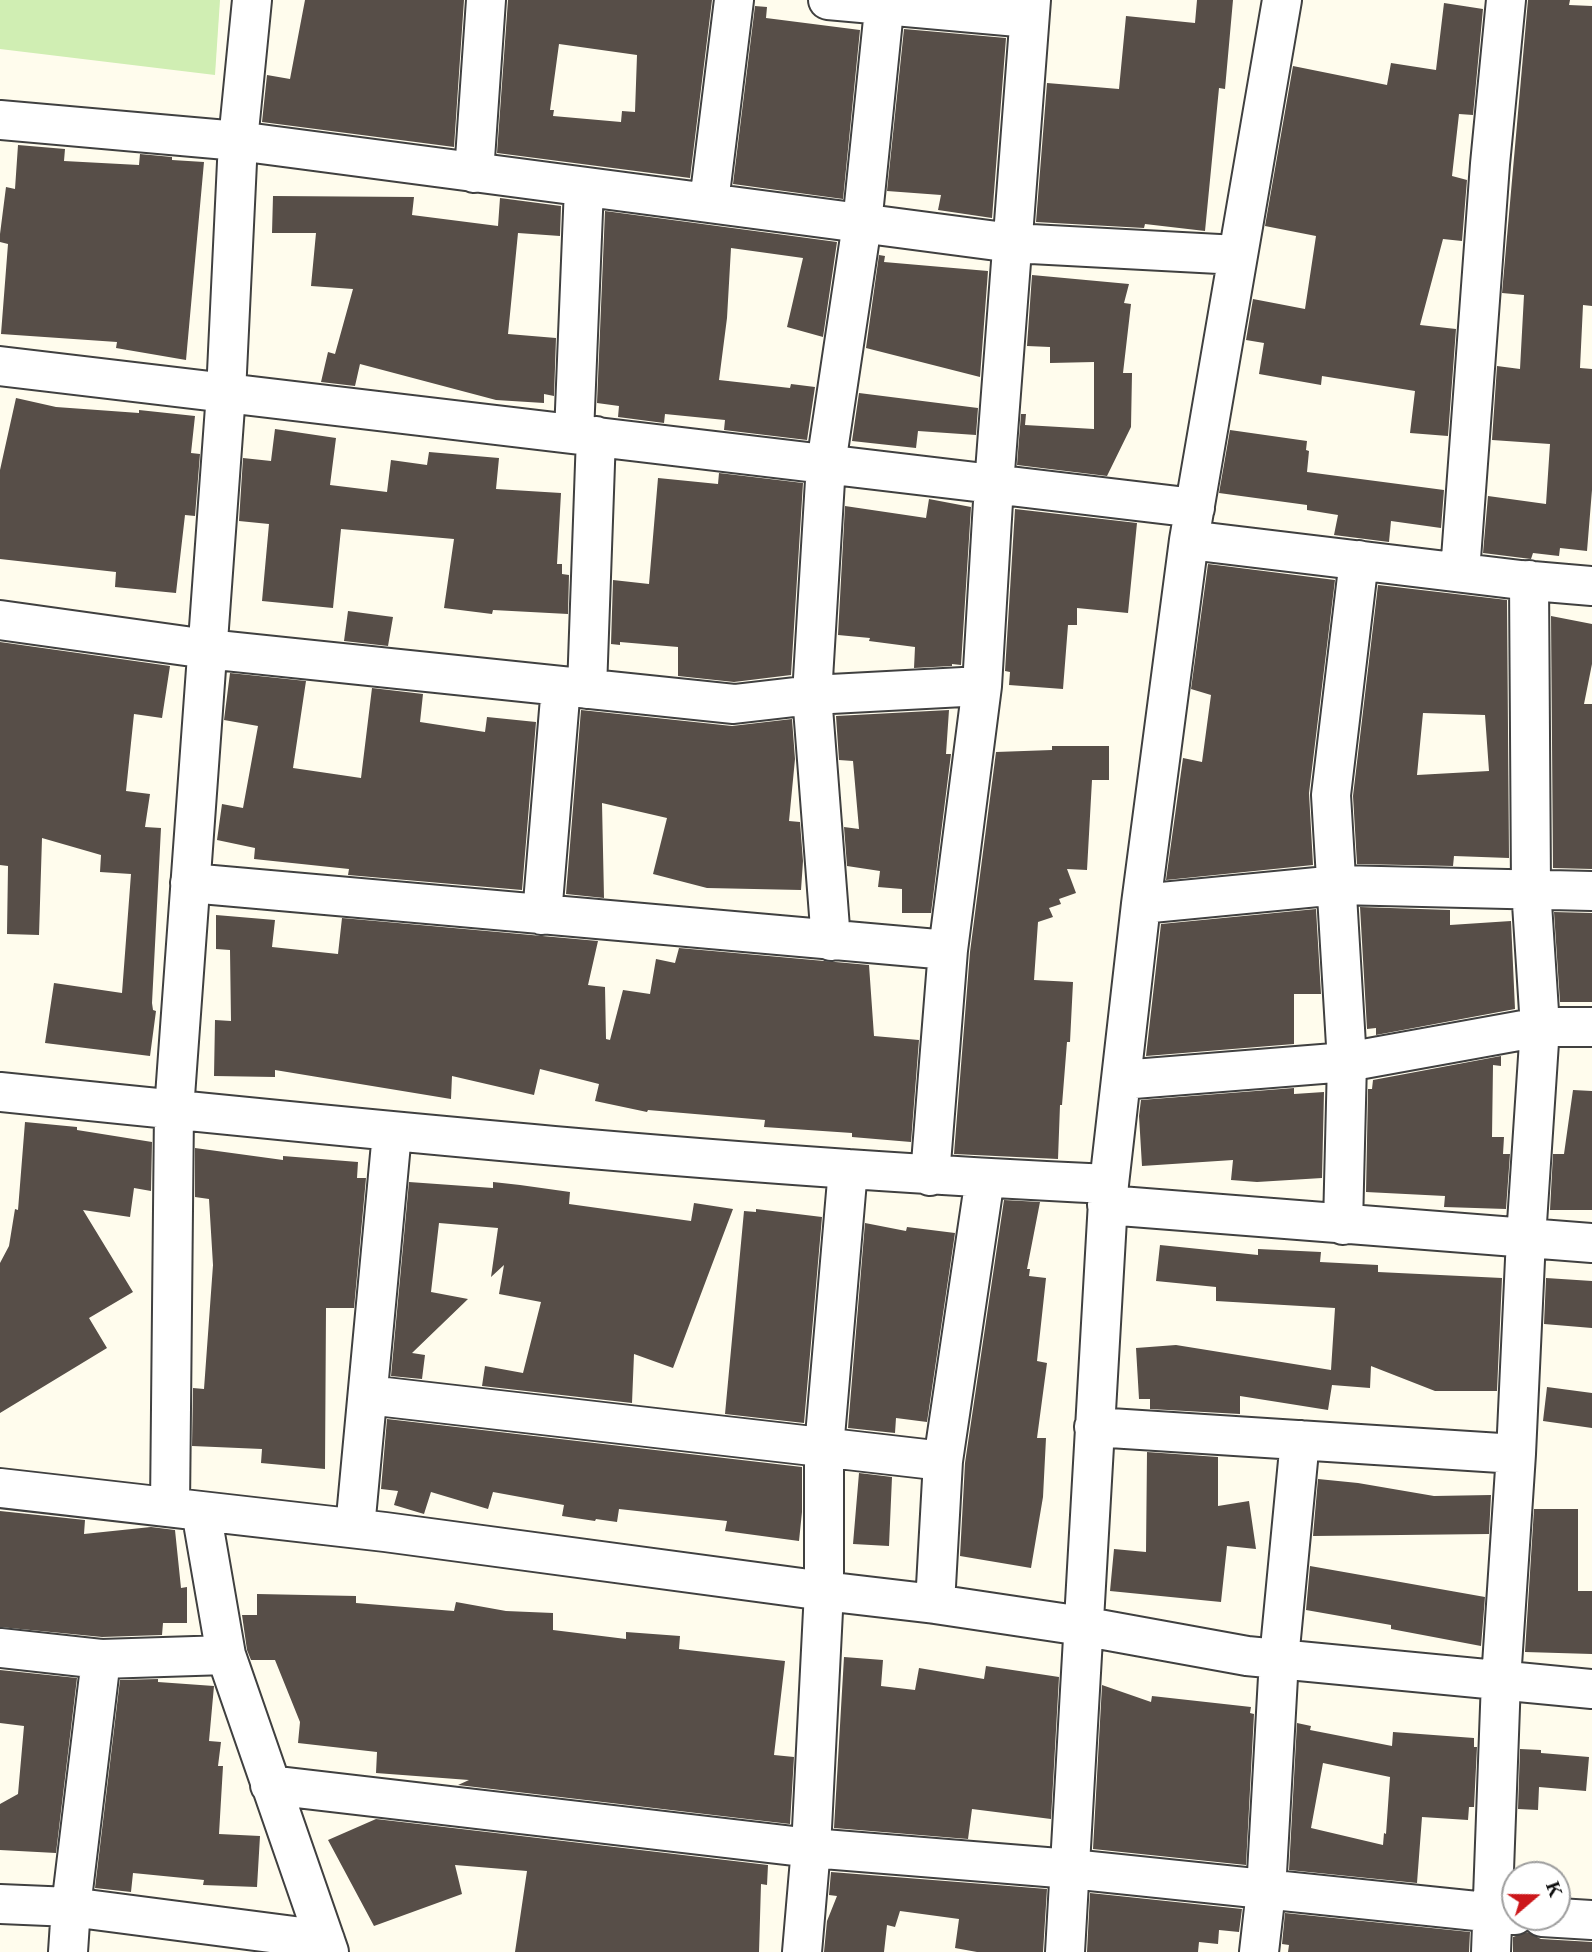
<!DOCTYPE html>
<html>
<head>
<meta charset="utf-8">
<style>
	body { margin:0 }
	#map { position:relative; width:1592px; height:1952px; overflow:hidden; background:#fffced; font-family:Georgia,serif }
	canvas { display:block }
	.north { position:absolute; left:1501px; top:1861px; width:70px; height:70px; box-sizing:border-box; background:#fff; border:2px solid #9e9e9e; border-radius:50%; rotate:70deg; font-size:19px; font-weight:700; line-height:28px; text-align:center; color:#0d0d0d }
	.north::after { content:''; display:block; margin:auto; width:24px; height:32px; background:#cc171b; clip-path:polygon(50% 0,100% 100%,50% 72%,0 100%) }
</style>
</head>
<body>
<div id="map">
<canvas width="1592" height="1952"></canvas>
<div class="north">K</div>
</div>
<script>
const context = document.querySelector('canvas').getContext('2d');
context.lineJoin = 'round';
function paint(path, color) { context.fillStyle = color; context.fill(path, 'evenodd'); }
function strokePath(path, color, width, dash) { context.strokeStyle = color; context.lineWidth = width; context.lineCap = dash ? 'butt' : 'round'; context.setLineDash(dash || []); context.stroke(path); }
const green = new Path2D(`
	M0,0h220l-5,75 -215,-26z`);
const building = new Path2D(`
	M305,0h159l-10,147 -192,-25 5,-47 23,4z
	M508,0h204l-22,178 -193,-25zM559,44l78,11 -2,57 -13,-1 -1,11 -68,-6 1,-6h-4z
	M1197,0h36l-8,89 -6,-1 -14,143 -60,-7 -1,4 -108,-6 11,-139 72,6 7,-73 69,7z
	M1528,0h42l-1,5 23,1v300l-9,-1 -3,63 12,1v121l-5,61 -27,-3 -1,8 -26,-3 -2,6 -48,-6 5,-57 58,8 4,-60 -58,-4 5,-74 23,3 4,-74 -22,-2z
	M1444,3l39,6 -10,106 -14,-1 -7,62 15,4 -5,61 -19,-2 -23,86 36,4 -8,107 -38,-3 5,-42 -93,-15 -1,9 -62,-11 5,-31 -18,-3 7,-41 52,10 11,-73 -51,-10 28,-160 94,19 4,-22 45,7z
	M755,6l12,1 -1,11 94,12 -17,169 -110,-15z
	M904,29l102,9 -14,180 -54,-8 3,-15 -54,-4z
	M18,145l47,4 -1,12 75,4 1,-11 32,3v3l32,2 -18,198 -70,-12 1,-6 -116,-8 7,-90 -8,-2v-8l6,-47 9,2z
	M273,196l141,1 -2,18 86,11 2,-28 61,8 -1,30 -42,-3 -10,101 48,4 -2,58 -10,-2v9l-48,-3 -136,-36 -5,22 -34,-4 7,-30 7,2 18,-65 -42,-3 5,-53h-44z
	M605,211l232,31 -14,95 -36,-10 16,-69 -72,-10 -4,70 -8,62 71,8 1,-4 24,3 -8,53 -83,-10 1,-10 -60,-6 -1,9 -46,-6 1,-11 -22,-3z
	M879,255l6,1 -1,6 104,9 -8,106 -114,-29z
	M1032,275l97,9 -5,19 7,1 -8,69h9l-1,54 -24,49 -90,-11 4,-51h5l-1,11 69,4v-67l-44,1v-16l-23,-1z
	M859,393l119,15 -2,27 -58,-4 -2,17 -64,-7z
	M16,398l40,9 83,6v-3l56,6 -4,37 9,1 -5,62 -10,-1 -9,78 -61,-6 1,-15 -116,-13v-89z
	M275,429l61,9 -6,47 57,7 4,-32 36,5 2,-13 70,6 -3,31 65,4 -4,71h5v10l7,1 -1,39 -75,-4 -1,4 -48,-6 10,-69 -113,-10 -8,79 -71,-7 7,-77 -30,-3 4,-63 28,3z
	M1230,430l77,11 -1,9 3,1 -2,21 137,18 -3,38 -50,-7 -2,21 -55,-7 4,-20 -31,-5v-5l-88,-12z
	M719,473l84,10 -12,192 -57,7 -56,-6v-29l-58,-5v3l-9,-1 2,-64 36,4 9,-106 60,6z
	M929,499l42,8 -10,158 -9,-1v2l-38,2 1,-21 -46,-6 1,-3 -32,-3 7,-129 81,12z
	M1015,509l122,14 -9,90 -51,-5v17h-9l-5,64 -54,-4 1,-13 -5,-1z
	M1208,564l127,16 -26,213 4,72 -147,15 17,-122 19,4 9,-67 -20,-6z
	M1378,585l129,15 2,258 -55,-2 -1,10 -96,-2 -4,-68zM1423,713l62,2 4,56 -72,4z
	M348,611l45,6 -5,29 -44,-5z
	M1551,616l41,8v40l-8,40h8v165l-39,-1z
	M0,642l170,24 -8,52 -28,-4 -8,77 24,3 -5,33 16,1 -9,175 1,7 3,1 -6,45 -105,-13 9,-60 68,10 9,-119 -31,-2 1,-17 -59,-17 -3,97 -32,-1 1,-68 -8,-1z
	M230,673l76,8 -13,87 68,10 11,-90 51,6 -3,28 65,10 2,-15 49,5 -14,168 -174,-15 1,-6 -95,-10 1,-11 -38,-8 5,-36 21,4 15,-82 -34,-6z
	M581,710l151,16 60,-7 3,40 -6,62 11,1 3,39 -2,29 -94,-2 -54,-14 14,-56 -65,-15 2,95 -38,-4z
	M949,710l-3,44h5l-20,159h-29v-24l-24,-2 2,-16 -33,-5 -3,-39 15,2 -6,-68 -14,-1 -3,-44z
	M1052,746h57v34h-17l-5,90 -20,-1 9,24 -17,6 2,5 -12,4 4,9 -15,5 -4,58 39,2 -3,60h-3l-5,63h-2l-2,54 -104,-5 16,-202 26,-200 56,-2z
	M1360,907l90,3v15l61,-4 4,88 -139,26v-7l-9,1z
	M1316,909l5,85h-27v50l-148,12 15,-132z
	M1554,912l38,1v89h-32z
	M216,915l59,5 -3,27 66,7 4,-36 256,23 -10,44 17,2 1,52 4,1 13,-50 27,4 6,-35 19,4 4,-15 190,17 5,71 45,4 -8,102 -59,-5v-4l-88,-6 1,-7 -117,-10 -1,2 -52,-11 4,-17 -59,-15 -6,26 -82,-19 -1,23 -176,-29v7l-61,-1 1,-56 16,1 -1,-71 -14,-1z
	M1501,1056v10l-8,-1 -1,72h12l-1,17h7l-4,55 -62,-2 1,-11 -79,-4 2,-103h4l1,-9z
	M1294,1088v6l30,-2 -2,86 -65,4 -26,-2 2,-20 -91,6 -3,-50 2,-16z
	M1573,1090l19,1v119h-42l3,-56h11z
	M25,1122l52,5v3l75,12 -1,49 -17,-3 -4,29 -47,-7 50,82 -44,26 18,30 -107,65v-150l9,-17 6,-37 3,1z
	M195,1148l88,12v-4l75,6 -1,16h9l-12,130h-28l-1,161 -64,-6 1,-14 -70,-3 1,-58 11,1 9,-124 -4,-66 -14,-2z
	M409,1182l84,6v-6l27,3 50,7 -1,12 122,17 3,-18 39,6 -60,159 -39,-14 -2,49 -150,-17 3,-20 38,7 18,-71 -42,-8 5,-29 -13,12 7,-49 -59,-5 -8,69 37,7 -56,54 13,2 -3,24 -31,-3z
	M1004,1200l36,2 -13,67h3l-1,7 17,2 -9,83 10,2 -10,75h9l-3,59 -12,71 -71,-12 5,-93z
	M756,1209l66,8 -18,206 -79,-9 19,-203 12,1z
	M865,1223l41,8 1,-4 48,6 -28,189 -31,-4 -1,15 -47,-5z
	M1160,1245l98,10v-6l63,3 -1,10 58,3v7l124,6 -5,113h-62l-64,-25 -1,22 -38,-3 -4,25 -88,-14v18l-90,-5v-10h-11l-3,-51 40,-3 155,25 4,-62 -119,-7v-14l-60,-6z
	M1546,1278l46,3v47l-48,-4z
	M1547,1387l45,6v35l-49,-7z
	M387,1419l415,48v45l-3,29 -74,-10 2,-10 -108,-12 -2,13 -21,-3 -1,2 -33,-5 2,-11 -71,-13 -5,17 -57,-17 -7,22 -30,-9 4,-14 -17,-2z
	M1147,1452l71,5v49l31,-5 7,48 -29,-3 -6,56 -111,-11 4,-42 32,3z
	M859,1473l33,4 -3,69 -36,-2z
	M1318,1479l40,4 76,13 57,-1 -2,39 -176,2z
	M1534,1509h44v82h14v63l-67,-2z
	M0,1511l85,9 -1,14 67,-7 24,3 6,58 6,-1v36h-24l-1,12 -60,2 -102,-10z
	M1310,1566l175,31 -4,49 -90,-17v-4l-85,-15z
	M257,1594l99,2v7l98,8 2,-9 50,9 47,2v17l73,9v-7l54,4 -1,13 106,12 -11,94 20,2 -4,67 -332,-39 11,-5 -93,-7 1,-21 -79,-9 2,-21 -25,-62h-24l-4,-10 -5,-35h15z
	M844,1657l39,3 -2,26 34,4 4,-22 65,11 2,-13 73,11 -8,142 -79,-10 -4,30 -134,-11z
	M0,1670l77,8 -21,175 -56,-3v-46l18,-10 6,-68 -24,-3z
	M158,1679v3l56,4 -5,55 12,1 -3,24h5l-4,68 41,2 -3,51 -54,-2 1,-5 -71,-7 -2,19 -36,-4 25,-208z
	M1102,1685l49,17 1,-6 99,11 -1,6 4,1 -8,151 -153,-16z
	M1297,1723l14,3 -1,4 82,16 1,-14 81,6v9h3l-3,60h-5l-1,13 -46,-3 -5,66 -128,-13zM1323,1763l67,14 -4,57 -2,-1 -1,12 -72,-17z
	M1520,1749l21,1v3l48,4 -3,34 -47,-4 -1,23 -20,-1z
	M376,1819l392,46 -1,20 -6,-1 -2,68h-244l12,-81 -72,-6 7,29 -88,32 -46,-86z
	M831,1872l216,17 -4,63h-66l-22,-4 4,-29 -59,-8 -5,16 -8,-2 -3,27h-60l3,-31 10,-25 -8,-1z
	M1090,1893l152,16 -3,23 -20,-2 -1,14 -19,-2 -1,10h-111z
	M1285,1913l185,19 -1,20h-181l1,-7 -7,-1z
	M1527,1932l14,7 51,3v10h-79v-15z`);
const minor = new Path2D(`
	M828,0l201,18
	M0,120l238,21 774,102 226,12
	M474,173l12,-173
	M709,202l25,-202
	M0,366l1195,142
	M574,434l10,-247
	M1189,540l332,40 71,6
	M1460,572l30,-408 16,-164
	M0,620l207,29 527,55 78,-9 170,-9
	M587,689l9,-253
	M190,883l758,67
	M1141,904l197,-19 254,6
	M542,915l19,-229
	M831,941l-19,-246 14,-231 36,-240 23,-224
	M1121,1080l226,-18 193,-35h52
	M0,1092c369,38 738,75 1109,92
	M930,1176l18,-226 34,-264 12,-201 37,-485
	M1107,1205l485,38
	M1343,1225l4,-163 -16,-267 28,-235
	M368,1395l575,66
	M1094,1427l422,27
	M0,1488l385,44 439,59 111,13 147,22 165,30 345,33
	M170,1507l4,-397 52,-717 12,-252 14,-141
	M201,1511l25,144 103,297
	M355,1528l37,-395
	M935,1604l8,-143 42,-283
	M0,1648l101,11 125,-4
	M270,1785l541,63 260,21 444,46
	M0,1904l71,3 254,33
	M1542,1917l50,3
	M68,1952l3,-45 30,-248
	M802,1952l9,-104 13,-257v-143l24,-279
	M1065,1952l44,-768 32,-280 48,-364 93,-540
	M1259,1952l7,-61 13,-232 21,-219
	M1491,1952l10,-272 15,-226 10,-216 14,-211 -9,-139 -2,-308`);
paint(green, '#d0eeb3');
paint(building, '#574e48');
strokePath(minor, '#404040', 42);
strokePath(minor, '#fff', 38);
</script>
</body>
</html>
